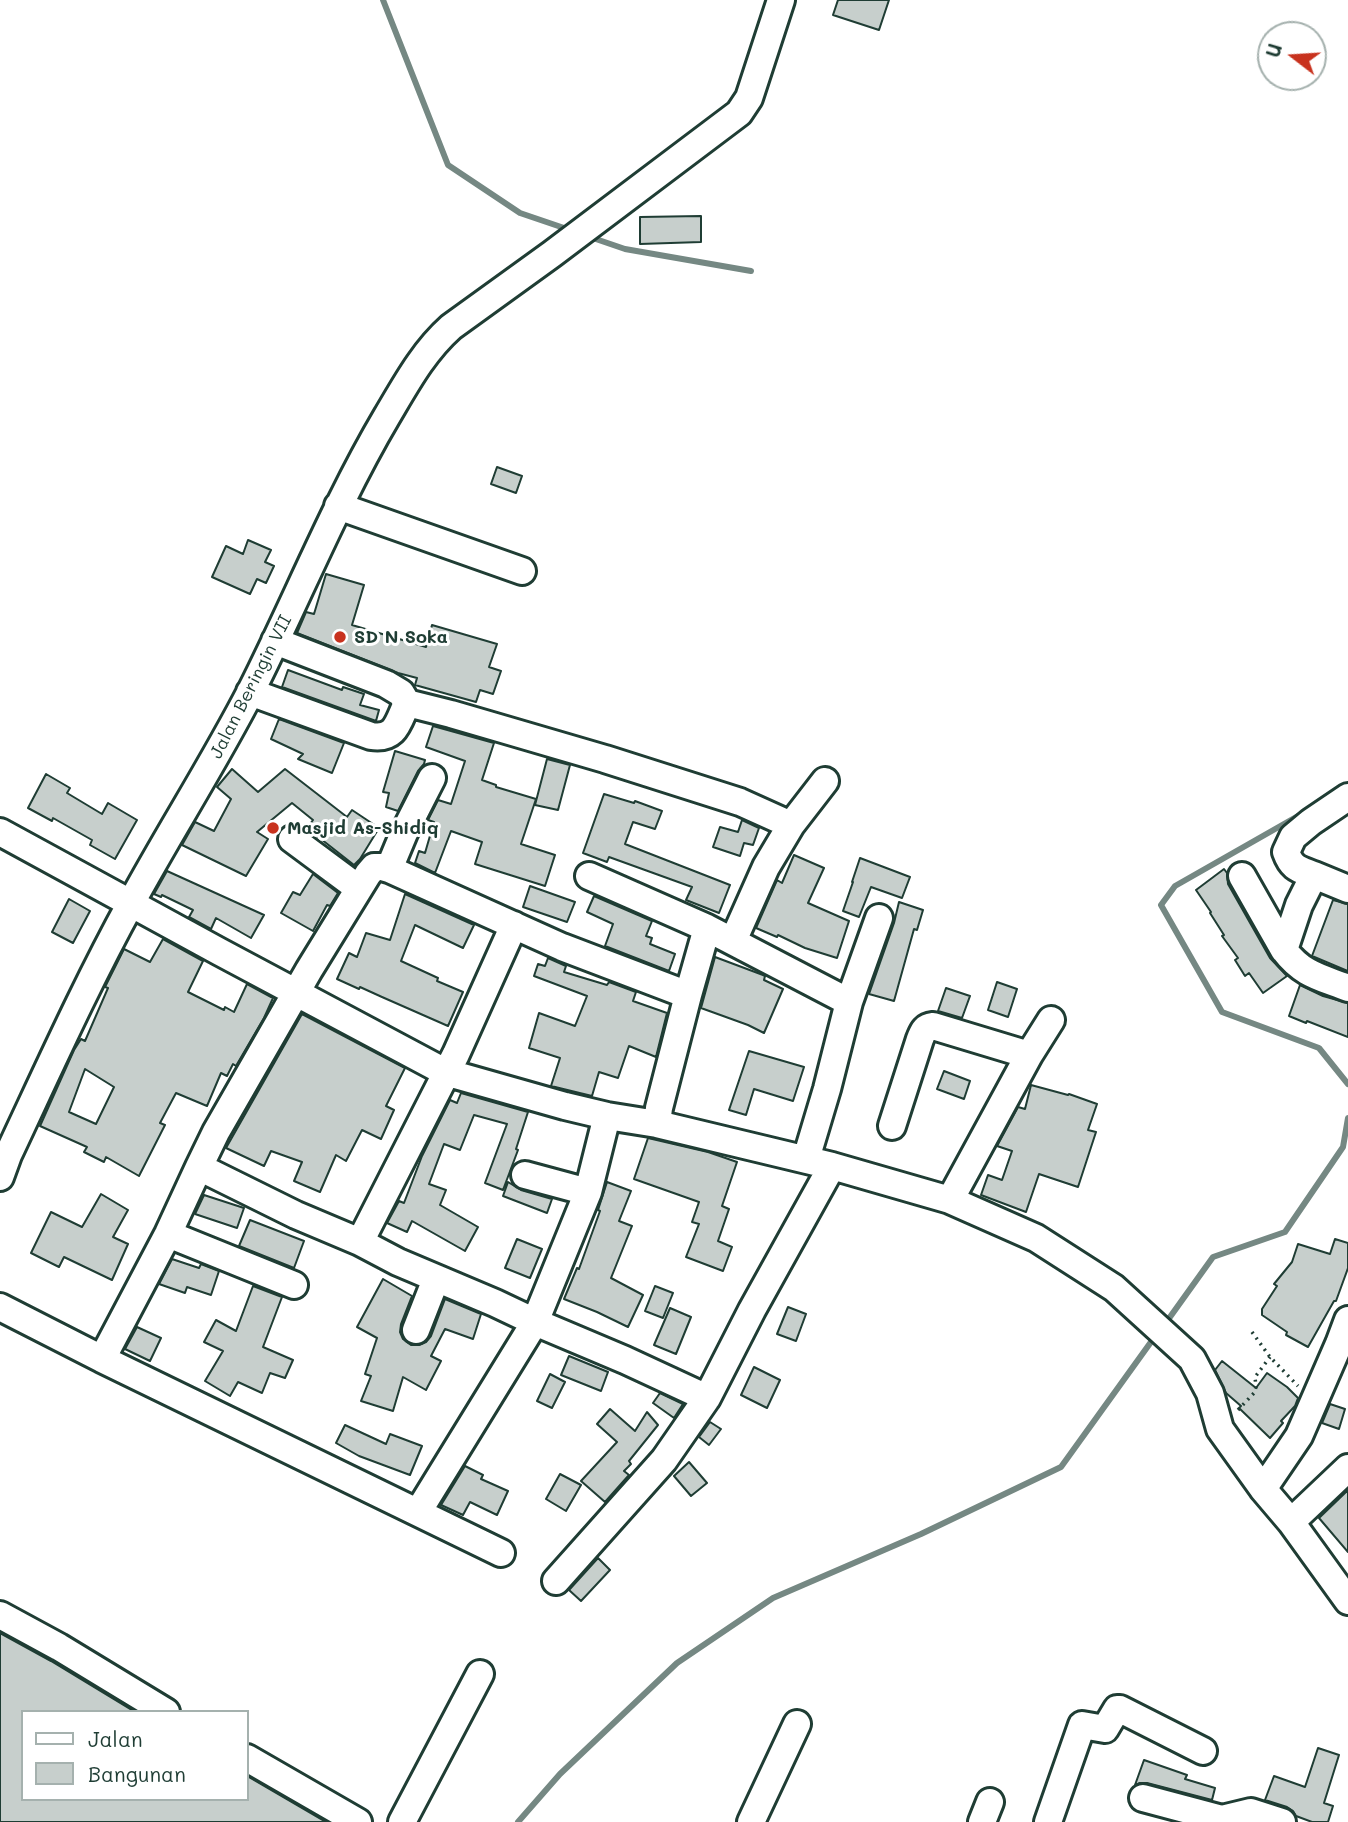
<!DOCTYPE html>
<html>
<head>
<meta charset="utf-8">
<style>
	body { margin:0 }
	#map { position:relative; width:1348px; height:1822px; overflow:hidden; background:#fff; font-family:Mali,sans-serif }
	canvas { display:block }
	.legend { position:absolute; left:21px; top:1710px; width:228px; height:91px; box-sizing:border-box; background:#fff; border:2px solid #a5b1ae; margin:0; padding:9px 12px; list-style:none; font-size:21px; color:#1f3d34 }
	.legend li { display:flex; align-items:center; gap:14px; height:35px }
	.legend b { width:35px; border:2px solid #a5b1ae }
	.north { position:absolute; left:1257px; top:21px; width:70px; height:70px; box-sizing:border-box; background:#fff; border:2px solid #a5b1ae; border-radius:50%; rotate:287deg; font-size:19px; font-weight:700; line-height:28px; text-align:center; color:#1f3d34 }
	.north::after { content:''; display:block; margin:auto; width:24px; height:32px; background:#c8321e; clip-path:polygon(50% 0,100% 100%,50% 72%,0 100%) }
</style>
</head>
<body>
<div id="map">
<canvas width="1348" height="1822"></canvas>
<ul class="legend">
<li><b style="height:9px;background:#fff"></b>Jalan</li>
<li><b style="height:19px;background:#c7cfcc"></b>Bangunan</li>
</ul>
<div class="north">U</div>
</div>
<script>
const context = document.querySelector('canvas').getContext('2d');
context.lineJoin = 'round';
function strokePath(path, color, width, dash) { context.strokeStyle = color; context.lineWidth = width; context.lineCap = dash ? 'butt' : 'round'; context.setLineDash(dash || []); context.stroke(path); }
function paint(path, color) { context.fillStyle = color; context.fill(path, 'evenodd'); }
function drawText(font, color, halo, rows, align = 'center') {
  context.font = font + ' Mali,sans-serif'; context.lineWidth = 6; context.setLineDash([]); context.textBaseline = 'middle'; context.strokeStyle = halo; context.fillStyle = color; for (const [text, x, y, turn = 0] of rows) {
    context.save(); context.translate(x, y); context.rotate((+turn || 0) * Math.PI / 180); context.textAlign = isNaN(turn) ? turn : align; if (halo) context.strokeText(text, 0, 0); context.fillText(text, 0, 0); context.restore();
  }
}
const stream = new Path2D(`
	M383,0l65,165 72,48 50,17
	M587,236l38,13 126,22
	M1305,812l-130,74 -14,19 61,107 97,36 29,36
	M1165,1324l48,-67 72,-25 58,-85 5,-29
	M518,1822l42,-48 117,-111 96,-65 148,-64 140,-67 95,-132`);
const building = new Path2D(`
	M838,0h51l-10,30 -46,-15z
	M701,216v26l-61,2v-27z
	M497,467l25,9 -6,17 -25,-9z
	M248,540l23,10 -6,12 9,4 -8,17 -9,-4 -7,15 -38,-17 14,-31 17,8z
	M326,574l38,11 -12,40 74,22 6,-22 65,19 -8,23 12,4 -8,23 -13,-4 -4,12 -61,-17 2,-7 -19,-5 -101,-40 9,-21 8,2z
	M288,670l54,20 1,-3 21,7 -4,11 19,5 -3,11 -94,-34z
	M279,719l65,24 -12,30 -34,-14 5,-5 -32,-15z
	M433,726l61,17 -12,37 14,5v2l40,12 -15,45 34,11 -10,31 -70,-22 7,-22 -31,-11 -16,42 -20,-10 4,-12 6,2 9,-31 -6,-2 10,-20 13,4 14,-43 -39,-14z
	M395,751l30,9 -1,4 -6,7 -20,40 -12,-4 3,-14 -6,-1z
	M547,759l23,6 -12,45 -23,-5z
	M232,769l26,23 27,-23 62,48 5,-7 27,18 -19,31 -6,6 -47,-37 6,-8 -21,-17 -35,29 11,7 -22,37 -64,-31 13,-23 19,9 17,-32 -14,-12z
	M46,774l24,14 -3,5 35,21 6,-11 29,17 -22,39 -25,-14 2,-5 -39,-22 -1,3 -24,-13z
	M604,794l30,9 1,-2 27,10 -7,18 -22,-7 -8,22 105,41 -11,28 -33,-13 6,-13 -83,-30 -2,5 -24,-9z
	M742,820l17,8 -6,17 -9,-2 -4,13 -27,-9 7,-20 18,5z
	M794,855l30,13 -16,35 41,18 -12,37 -32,-10 -27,-13 -1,2 -21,-9 21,-48 5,3z
	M860,858l50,19 -8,21 -31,-11 -12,30 -16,-6 10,-29h-1z
	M1224,869l3,4 1,11 42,74 17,18 -24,17 -14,-20 -4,3 -10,-16 3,-2 -16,-22 2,-1 -14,-22 1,-1 -15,-22z
	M167,871l97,44 -13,23 -35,-20 -5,11 -22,-12 4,-7 -31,-15 -1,2 -7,-3z
	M313,874l25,19 -8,13 -3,-1 -14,26 -32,-18 12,-21 7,3z
	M530,886l45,16 -8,20 -44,-15z
	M405,894l69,31 -11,23 -48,-23 -14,36 37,17 -1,3 26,11 -15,34 -66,-29 -22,-10 -1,2 -22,-10 12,-26 8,4 9,-24 24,7z
	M594,896l58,25 -6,15 6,2 -2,6 25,10 -6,17 -64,-25 8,-22 -26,-12z
	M69,899l21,12 -17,32 -21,-11z
	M1333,900l15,4v67l-36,-15z
	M899,902l24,8 -6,20 -3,-1 -20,72 -25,-7 25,-71z
	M163,939l40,22 -15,31 36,18 1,-3 9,5 13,-28 26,14 -9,20 -28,48 -3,-2 -6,12 -6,-3 -14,33 -31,-13 -16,30 5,2 -26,51 -33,-19 -2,5 -20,-10 3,-5 -47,-21 34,-76 7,-11 4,2 23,-53 -3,-1 19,-38 26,13zM85,1069l29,18 -18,37 -27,-12z
	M715,957l48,18 2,1 -1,4 19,9 -19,44 -16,-8 -47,-17z
	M548,958l18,8 -2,6 43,13 2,-3 27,10 -3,9 34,12 -11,44 -27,-11 -11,32 -19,-6 -7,24 -41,-10 9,-28 -31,-10 10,-35 36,13 12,-30 -53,-20 4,-12 7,2z
	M997,982l20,7 -9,28 -20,-7z
	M1300,985l23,11 25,7v34l-41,-16 -1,2 -17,-7z
	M946,988l24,8 -8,22 -24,-7z
	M302,1014l103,54 -19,38 8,4 -13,29 -19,-9 -16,31 -10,-6 -16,37 -26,-11 8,-19 -31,-11 -7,15 -38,-18z
	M749,1051l55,16 -11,34 -39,-12 -8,26 -17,-5z
	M944,1071l26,10 -6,18 -27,-10z
	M1031,1085l37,10 1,-1 28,10 -9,26 8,2 -18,55 -39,-13 -13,38 -45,-17 7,-20 14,5 10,-29 -15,-5 21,-39 7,2z
	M461,1093l67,19 -12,37 2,1 -15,40 -18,-7 22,-59 -33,-9 -14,35 -16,-6 -15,40 17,6 -6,15 38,22 -13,24 -53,-30 -5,11 -20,-9 12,-22 5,2 18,-47 28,-56 7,3z
	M648,1138l60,14 29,10 -15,44 7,3 -11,32 14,6 -9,24 -37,-14 13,-33 -7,-2 7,-20 -65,-23z
	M508,1182l13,8 31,9 -5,14 -44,-17z
	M607,1182l24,9 -12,30 13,5 -21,52 32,17 -15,32 -31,-15 -33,-13 13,-31 2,1 21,-58 -2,-1z
	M101,1194l27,16 -15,27 15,7 -16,36 -48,-23 -5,10 -28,-14 20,-41 31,15z
	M204,1195l40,13 -7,20 -42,-14z
	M250,1220l54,21 -10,27 -55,-22z
	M517,1239l25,10 -12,29 -25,-10z
	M1335,1239l13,4v25l-12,33h-2l-26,46 -22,-12 1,-3 -25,-17v-6l15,-23 -3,-2 18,-22 6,-18 32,10z
	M172,1259l27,9 2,-4 18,7 -8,24 -24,-8 -2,6 -26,-9z
	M383,1279l29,17 -11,28 -1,8 3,7 8,6h8l7,-3 5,-6 14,-37 36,15 -8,25 -28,-10 -14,27 10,5 -15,29 -23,-13 -10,34 -32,-10 10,-25 -6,-2 12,-36 -20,-11z
	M253,1286l29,11 -19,50 30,13 -8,18 -15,-5 -8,20 -24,-11 -8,14 -25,-15 18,-30 -19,-9 12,-22 20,11z
	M655,1286l18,7 -10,25 -18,-7z
	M788,1307l18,7 -10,27 -19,-7z
	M670,1308l21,9 -15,37 -22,-9z
	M137,1327l24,11 -11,23 -25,-12z
	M569,1356l39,16 -7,19 -40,-16z
	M1222,1361l34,27 11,-15 20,14 11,11 -3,8 -14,15 2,2 -13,15 -31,-30 2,-2 -15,-13 -11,-23z
	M754,1367l26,13 -13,28 -26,-13z
	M550,1374l15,8 -13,26 -15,-7z
	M660,1393l23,11 -9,14 -21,-15z
	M1330,1404l15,5 -6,20 -17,-6z
	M610,1409l25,22 12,-19 11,13 -29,36 2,3 -7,7 5,4 -24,27 -24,-21 36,-39 -20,-18z
	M710,1422l11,7 -12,16 -10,-8z
	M345,1425l41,19 4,-10 32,12 -12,29 -51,-19 -23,-13z
	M689,1462l18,21 -16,13 -17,-20z
	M465,1466l18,9 -2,4 27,12 -11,24 -27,-13 -7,13 -22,-10z
	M560,1474l21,11 -15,26 -20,-12z
	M1348,1490v62l-29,-34z
	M598,1558l12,12 -29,31 -12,-11z
	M0,1633l51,28 84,51h-112v87h224v-23l79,46h-326z
	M1318,1748l21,7 -15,48 9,3 -5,16h-16l-16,-6 -3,-5 -6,-4 -22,-7 9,-24 31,11z
	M1144,1760l43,15 -2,4 30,9 -3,12 -65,-17h-7l-5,2z`);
const path = new Path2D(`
	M1252,1332l18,25 28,29
	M1238,1410l16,-17 2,-6 -1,-10 15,-20`);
const minor = new Path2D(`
	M338,506l184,65
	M275,641l111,43 15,9 6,10 44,11 154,45 135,43 51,23 -25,42 -33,74
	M250,692l121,44c25,4 27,-14 36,-33
	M1348,797l-37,25 -18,15 -7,15c6,17 13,17 28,23l-15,30 -15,45c19,25 36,27 64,38
	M791,825l34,-44
	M0,832l220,120 225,120 120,34 42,10 50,8 175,42 118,34 86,38 78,50 78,71 18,34 10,36 43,60 28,33 57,79
	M292,839l66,49
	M389,869l15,-36 28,-55
	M1314,875l34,14
	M589,876l118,52 142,74
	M1242,876l42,74
	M688,995l19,-67
	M892,1126l28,-87c3,-7 4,-12 13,-13l96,29
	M806,1159l21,-70 22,-87 30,-84
	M525,1175l63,17 19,-76
	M0,1177l8,-22c40,-85 78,-170 123,-252 39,-72 83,-140 120,-212 46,-91 84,-187 136,-275 19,-32 36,-64 64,-89l101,-73 187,-141 10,-15 32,-98
	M588,1192l-53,130 90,38 82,38
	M950,1200l79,-145 22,-35
	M168,1234l126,51
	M360,1242l96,-188 58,-129
	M0,1307l102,52 66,-125 31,-67
	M416,1330l20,-51
	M102,1359l399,194
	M1263,1489l36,-53 40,-92 9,-24
	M418,1512l117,-190 -40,-19 -97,-41 -38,-20 -64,-27 -97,-48 17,-35 93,-162 59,-96 6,-7h8l7,2 173,78 126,48 -29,113 -2,16
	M1291,1522l57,-54
	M556,1581l108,-121 43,-62 45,-88 80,-144
	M0,1615l59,32 107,65
	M247,1758l111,64
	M1143,1798l79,21 29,-7 31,10
	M402,1822l78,-148
	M751,1822l46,-98
	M982,1822l8,-20
	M1048,1822l34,-97 23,4 12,-20h3l83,42`);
const markers = [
	[340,637,7,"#c8321e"],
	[273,828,7,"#c8321e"]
];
const poiNames = [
	["SD N Soka",354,637],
	["Masjid As-Shidiq",287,828]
];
const streetNames = [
	["Jalan Beringin VII",251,687,-63]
];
strokePath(stream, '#758883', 6);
paint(building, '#c7cfcc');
strokePath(building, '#1f3d34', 2);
strokePath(minor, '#1f3d34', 32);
strokePath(path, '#1f3d34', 3.5, [2, 5]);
strokePath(minor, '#fff', 26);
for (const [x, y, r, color] of markers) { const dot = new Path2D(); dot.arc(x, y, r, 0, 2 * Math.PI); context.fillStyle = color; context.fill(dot); strokePath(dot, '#fff', 2.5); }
drawText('bold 18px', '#1f3d34', '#fff', poiNames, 'left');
drawText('18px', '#1f3d34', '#fff', streetNames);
</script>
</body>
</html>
